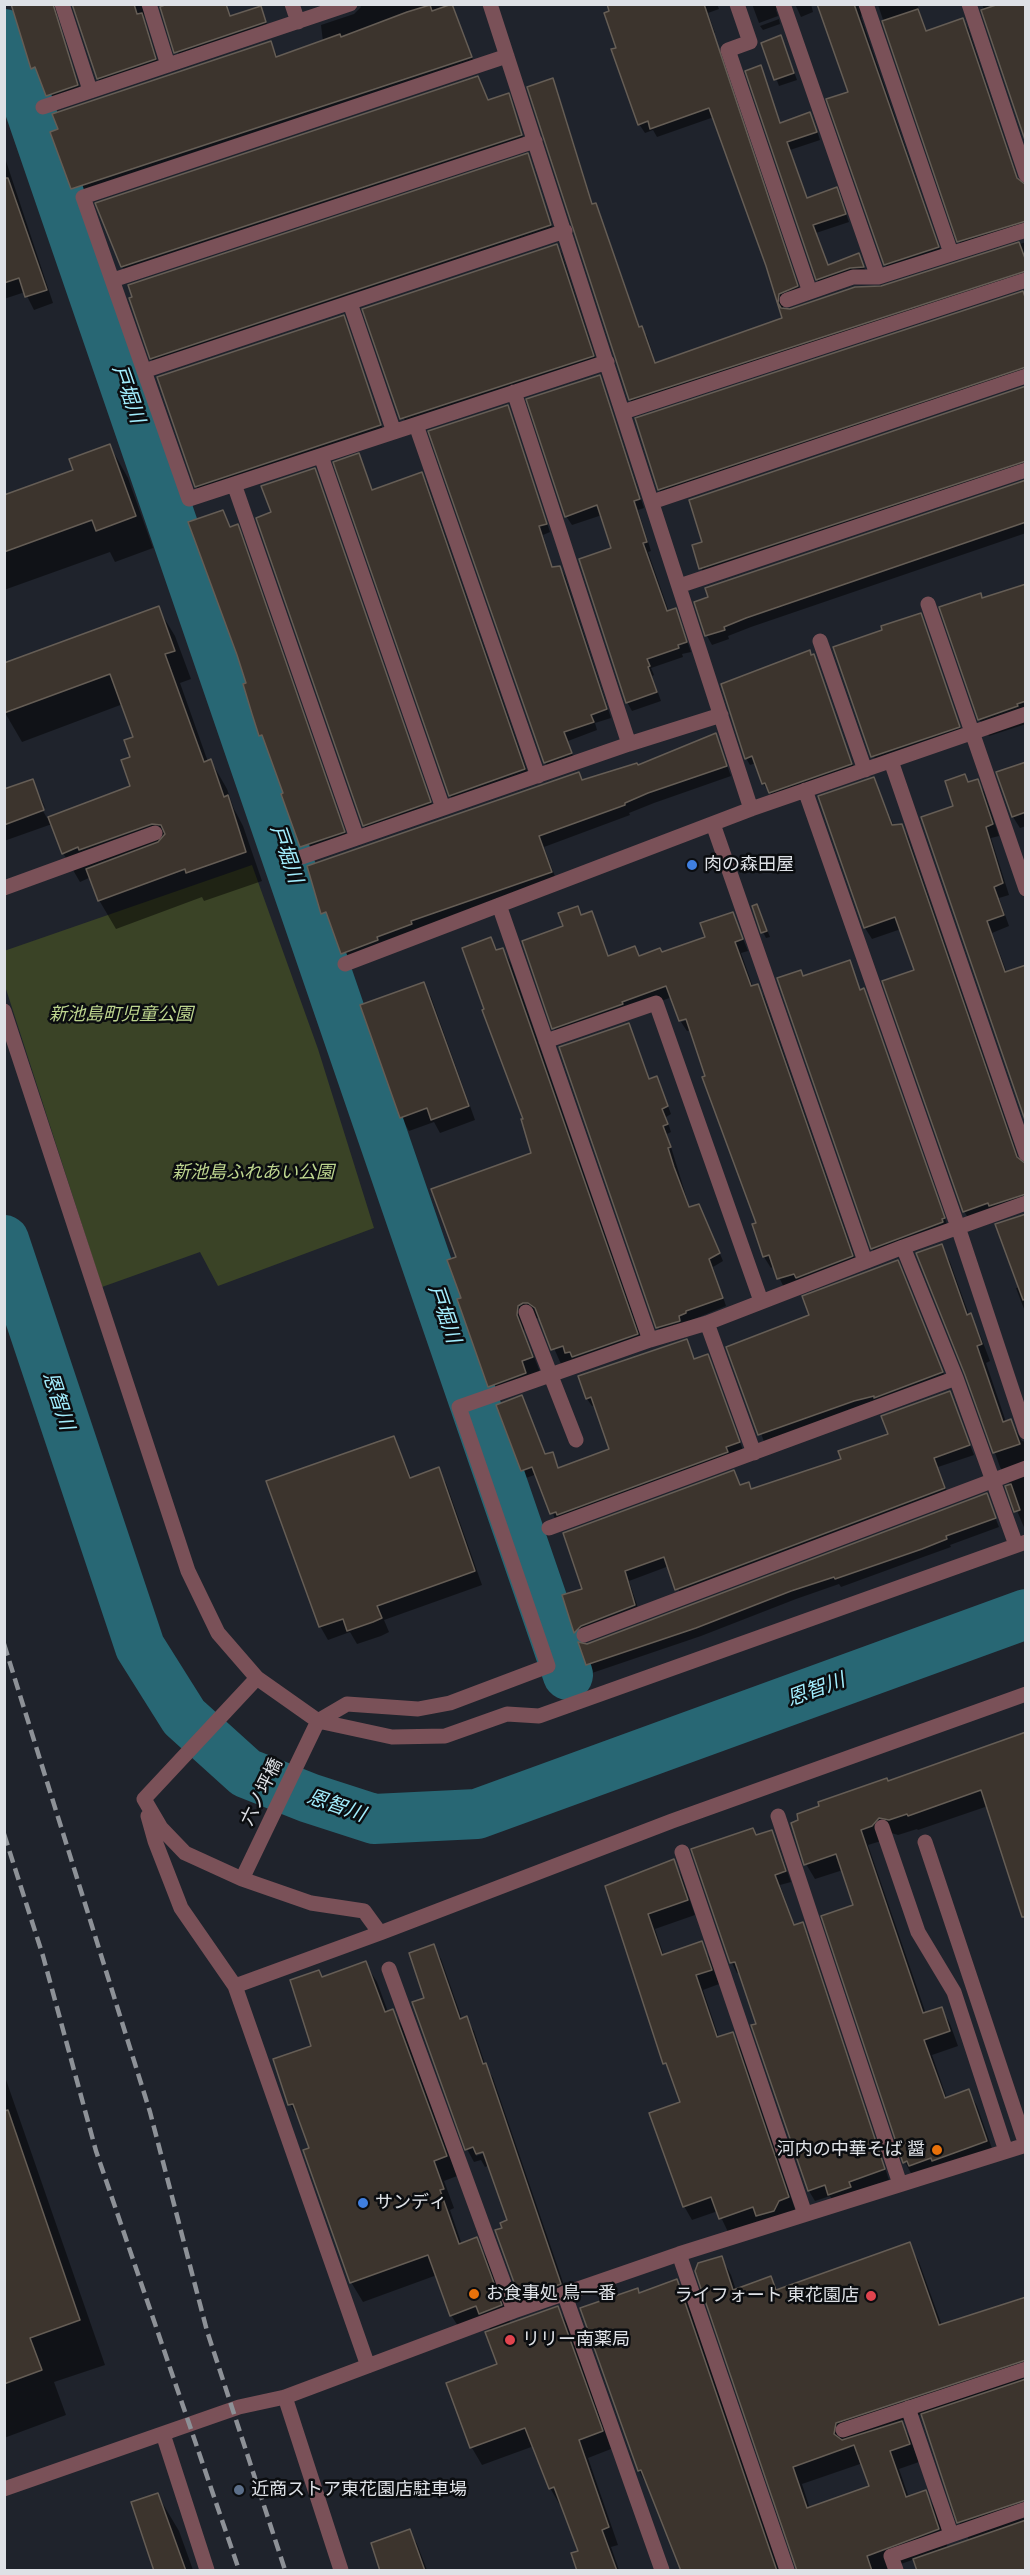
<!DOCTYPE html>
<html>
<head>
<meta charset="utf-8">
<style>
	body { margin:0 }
	#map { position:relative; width:1030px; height:2575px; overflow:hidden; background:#1f232c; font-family:"IBM Plex Serif",serif }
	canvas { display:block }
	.frame { position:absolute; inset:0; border:6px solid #dee1e6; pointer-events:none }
</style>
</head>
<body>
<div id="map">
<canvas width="1030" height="2575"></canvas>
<div class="frame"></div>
</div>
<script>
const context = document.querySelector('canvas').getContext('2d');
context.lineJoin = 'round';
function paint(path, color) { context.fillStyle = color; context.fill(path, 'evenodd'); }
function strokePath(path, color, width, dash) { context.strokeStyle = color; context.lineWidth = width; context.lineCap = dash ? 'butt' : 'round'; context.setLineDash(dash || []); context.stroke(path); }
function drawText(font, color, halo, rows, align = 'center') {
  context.font = font + ' "IBM Plex Serif","Noto Sans JP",serif'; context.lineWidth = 5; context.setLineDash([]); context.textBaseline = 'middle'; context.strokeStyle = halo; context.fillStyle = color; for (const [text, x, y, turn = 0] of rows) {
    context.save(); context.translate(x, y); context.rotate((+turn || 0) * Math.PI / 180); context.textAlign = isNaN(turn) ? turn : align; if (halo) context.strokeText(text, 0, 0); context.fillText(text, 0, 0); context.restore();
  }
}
const green = new Path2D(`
	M252,865l66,184 56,179 -156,58 -18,-34 -98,35 -97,-301 -1,-35z`);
const shadow = new Path2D(`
	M12,4h51l-4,3 -2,10 25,77 -30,10 -12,-28 -3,1 -5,-9z
	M71,4h79l-4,3 -2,10 16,51 -57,19 -5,-9 -24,-73z
	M159,4h68l4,13 29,-9 10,23 -89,30z
	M359,4h85l1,4 6,-2 25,61 -398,130 -5,-9 198,-146 7,16 45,-16 -2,-17 33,-11 7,-7z
	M611,4h106l2,5 -11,4 7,20 -2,1 89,261 -18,8 -1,6 2,2 96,-23 145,-46v38l-391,128 -5,-9 -78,-319 5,9 36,116 7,9 40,114 7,8 9,28 128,-45 -17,-54 -53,-148 -57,20 -4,-7 -8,3 -6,-9 -21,-76z
	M752,4h28l-4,6 2,6 -19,7z
	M795,4h16l2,8 -12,5z
	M819,4h48l-4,3 -2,10 82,240 -52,16 -6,-9 -35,-171z
	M875,4h42l10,28 36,-12 5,8 51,154 7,4v45l-62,19 -5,-9 -81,-236z
	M982,4h44v133z
	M779,19l1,5 -17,6 -3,-4z
	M781,37l16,43 -18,6 -16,-43z
	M760,67l21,57 29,-10 4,7 6,19 -30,10 18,49 32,-2 9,25 -33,11 12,33 31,-11 8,20 -45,12 -5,-8z
	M478,78l11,23 19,-6 17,48 -398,131 -5,-8z
	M4,155l49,148 -19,7 -9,-18 -21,7z
	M528,155l27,79 -399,132 -5,-8z
	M557,246l5,8 36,111 -191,62 -43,-117z
	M1026,292v84l-362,122 -5,-9 -22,-70z
	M343,317l41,116 -183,61 -5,-8z
	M599,376l5,10 40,122 -6,2 13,41 -3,1 21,60 6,-2 5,9 11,33 -9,2 1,3 -32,11 3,7 -2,1 9,25 -29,10 -5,-9 -14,-153 -11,-34 -30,10 -6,-9z
	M1026,388v82l-320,107 -5,-9z
	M507,407l5,8 38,117 -7,3 10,33 7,-1 5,9 46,142 -16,5 2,7 -29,11 7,21 -25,9 -5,-9z
	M110,446l18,32 25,70 -38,14 -5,-10 -106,38v-94l71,-25z
	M358,455l15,36 48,-17 6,9 103,296 -74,26 -6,-10z
	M314,470l120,340 -65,23 -5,-8 -91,-312z
	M1026,482v51l-275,94 -23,9 1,3 -17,6 -5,-9 -11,-33z
	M223,512l8,17 6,-3 6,10 106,306 -42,14 -54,-142z
	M1026,589v135l-37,12 -9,-16 -39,-112z
	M158,608l17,28 16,43 -11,4 28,79 3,-1 16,28 7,20 9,17 19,55 -58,20 -2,-4 -86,32 -17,-29 -8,-23 -11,5 -17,-29 -11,-29 -48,17v-50l28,-11 14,29 -4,-6 -3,1 8,14h4l81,-31 3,-49 -12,-34 -101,38 -18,-31z
	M920,615l44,121 -87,29 -43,-117z
	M813,656l42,114 -81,28 -11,-14 -7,-21 -6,2 -4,-7 -23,-73z
	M716,735l15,41 -77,27 -25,10 1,2 -86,32 13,35 -209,81 -16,-40 -3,1 -6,-11 -9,-26 269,-105 54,-16z
	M1026,764v62l-6,2 -7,-11 -15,-44z
	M874,779l20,47 8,-1 6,12 112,325 6,3v42l-55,16 -7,-12 -48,-240 -15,-42 -29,10 -7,-11 -46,-131z
	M977,780l7,12 15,44 -8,2 18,57 -10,3 10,28 -17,7 15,40 19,145 -71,-311 13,-24z
	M757,905l13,32 -4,1 -3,-6z
	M577,908l5,8 9,-3 18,44h31l22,-3 45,-16 26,-24 15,37 -7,2 12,34 5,-1 6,11 94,270 -73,23 -11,-24 -3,2 -7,-11 -6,-34 -67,-193 -4,1 -6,-9 12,-4 -21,-21 -112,42 -6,-11 11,-101z
	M491,939l7,12 5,-2 8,15 134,385 -84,15 -20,-45 -10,-2 -5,4 -2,10 16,41 -43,28 -8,-14 -26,-87 -5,-41 75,-104 -8,-35 -39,-109z
	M849,962l12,29 2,-1 5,8 80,229 -71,30 -5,-9 -71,-276 3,5z
	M424,984l7,13 44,123 -35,13 -6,-11 -25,9 -8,-14z
	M628,1025l21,55 8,-2 14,36 -5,3 5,15 -4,2 23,75 9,-4 24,56 -10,6 13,39 -44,18 -20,11 -4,-8z
	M1026,1214v100l-10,-26 4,-1 -23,-62z
	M941,1245l9,17 19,53 10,17 11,29 -4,2 20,59 5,-1 11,20 4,1v90l-19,-45 4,-1 -11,-19 -33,-93z
	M902,1271l45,111 -182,62 -37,-96 83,-32z
	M686,1341l9,19 12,-4 4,7 32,87 -187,71 -19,-47 -11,4 -4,-8 4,-65 20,51 6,-2 7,15 52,-19 -16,-45 -3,1 -5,-7z
	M949,1392l25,63 -36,12 11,30 -267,101 -13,-32 -40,15 11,33 -59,27 -17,-45 20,-6 150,-118 7,15 11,3 91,-30 47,-25z
	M394,1437l18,42 26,-10 8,14 36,102 -98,35 5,12 -8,4 -24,8 -7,-12 -22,8 -8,-14z
	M986,1495l13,32 -49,18 1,2 -25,9 -85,31 -2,-3 -43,15 -95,37 -109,37 -5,-8 -7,-21 8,2z
	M1026,1734v189l-23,-66 -15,-51 -70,24 -1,-1 -19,6 -10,-3 -7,9 -13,4 58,169 15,-6 9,16 8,22 -26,9 15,44 22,-8 8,15 18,51 -82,20 -8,-15 -50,-256 -12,-36 -28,9 -9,-15 82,-82z
	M772,1831l5,11 14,40 -11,3 15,41 7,-2 6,10 81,246 -36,12 -18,13 -5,-9 -15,5 -6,-10 -69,-219 -3,1 -5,-10 -39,-113z
	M673,1861l8,14 14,40 -40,14 9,27 37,-13 8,14 10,27 -16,6 16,48 13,-5 8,14 56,165 -68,20 -10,-21 -26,9 -8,-14 -2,-104 -9,-24 -8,-15 -58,-176z
	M434,1946l7,13 21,60 4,-1 8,13 11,33 8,14 75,219 -39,14 -8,-13 -17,-69 5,-8 -19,-56 -5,2 -4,-7 -7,2 -7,-13 -41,-150zM491,2151l-15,5v-3z
	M365,1963l12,19 11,30 5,-1 11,19 53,146 -13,5 10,27 -4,2 12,35 14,-6 11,20 24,65 47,-16 10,17 43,124 -23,9 30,87 -7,2 8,23h-40l1,-18 -18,-47h-2l-10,-17 -16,-42 -52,19 -10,-17 -24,-64 51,-19 -8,-33 -3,-7 -25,9 -12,-19 -14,-40 -74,27 -12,-20 -40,-133 -10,-25 -11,-20 23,-57 9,-69z
	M4,2074l101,291 -51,17 12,33 -62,23z
	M909,2244l10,18 23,64 84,-30v65l-8,3 6,16 2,20v170l-111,-11 -31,11h-87l-76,-313 10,18 5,15 35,-12 7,13zM922,2414l37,108 11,19 -22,7 -13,-39 -10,-17 -16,6 -10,-29 20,-7 -8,-22 -10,-19zM863,2463l8,24 -61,22 -8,-25z
	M677,2281l10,17 93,272h-88l-53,-99 -57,-162 58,-14z
	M157,2494l22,37 14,39h-37z
	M410,2531l7,13 10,26h-45z`);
const river = new Path2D(`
	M4,34l564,1641
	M4,1240l136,407 44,70 62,56 63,25 65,21 103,-5 549,-200`);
const building = new Path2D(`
	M11,4h42l25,81 -32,11 -11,-29 -4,2z
	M72,4h62l3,10 5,-1 14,46 -59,20z
	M167,4h59l4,12 31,-10 5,16 -92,31 -14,-46z
	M452,4l20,53 -401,132 -21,-57 8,-3 -6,-15 219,-73 5,16 64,-23 1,3 66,-25 23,-7 2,6z
	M607,4h97l94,282 -19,8 -1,9 3,5 9,1 65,-22 26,-1 138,-44 7,19v10l-397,129 -102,-313 26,-9 39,126 4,-1 43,124 3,-1 13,37 127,-45 -16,-52 -57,-158 -59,21 -2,-8 -10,4 -27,-76 5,-1 -12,-35 5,-2z
	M817,4h37l85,243 -55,18 -58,-166 22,-7z
	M999,4h27v139l-45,-133z
	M918,9l8,22 37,-13 54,160 9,7v36l-69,21 -75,-221z
	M781,35l13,38 -20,7 -13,-37z
	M761,65l19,58 30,-11 7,20 -30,10 20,56 30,-11 9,27 -33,11 15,40 31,-12 5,14 -14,1 -34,12 -71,-209z
	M478,76l10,24 21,-7 13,42 -401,132 -26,-64z
	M528,153l23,72 -401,134 -21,-61 3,-1 -4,-12z
	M4,178h4l39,112 -22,7 -6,-19 -15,5z
	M557,244l37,112 -194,63 -38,-110z
	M1023,291l3,9v67l-368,123 -23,-72z
	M344,315l37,110 -186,62 -38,-110z
	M600,375l40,124 -6,2 13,41 -4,1 24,68 9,-3 11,34 -9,3 1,3 -32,11 3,7 -2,1 9,25 -31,11 -47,-144 32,-11 -14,-43 -32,12 -39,-118z
	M1026,386v75l-327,108 -7,-24 10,-3 -13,-42z
	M508,405l39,119 -8,2 13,41 8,-1 47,143 -16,6 3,7 -30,10 8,21 -28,10 -116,-332z
	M110,444l26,72 -40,15 -4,-11 -88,32v-57l69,-25 -4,-11z
	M359,453l13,37 50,-18 103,297 -76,27 -116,-334z
	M315,468l116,334 -68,24 -107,-308 15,-6 -10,-26z
	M1026,480v42l-280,96 -22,9 1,3 -20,6 -11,-34 14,-5 -3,-9z
	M223,510l7,17 8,-3 107,308 -45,15 -19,-53 2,-1 -21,-58 -3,1 -7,-22 -9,-30 3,-1 -9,-28 -49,-133z
	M1026,584v117l-9,3 1,2 -40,14 -39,-113 42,-14 1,5z
	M159,606l16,45 -10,3 39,108 7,-3 13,38 4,-2 18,57 -60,21 -1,-4 -87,32 -12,-32 72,-27 7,-8 -4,-9 -9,-1 -73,26 -1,-3 -16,7 -14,-37 82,-31 -9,-26 9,-3 -6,-17 9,-3 -23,-63 -106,39v-50z
	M921,613l39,114 -89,30 -38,-110 49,-17 -1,-4z
	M810,650l1,5 3,-1 38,110 -83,29 -4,-10 -3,1 -10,-28 -7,3 -24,-75z
	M716,733l11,33 -79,27 -23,10v2l-86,31 13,36 -141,49 1,3 -35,13 1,3 -37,14 -15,-42 -5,2 -14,-48 272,-94 3,8 55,-17 1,2z
	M1026,762v50l-14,5 -16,-45z
	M965,774l3,8 10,-3 15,45 -7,3 17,56 -9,4 10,28 -17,6 18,51 21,-7v158l-105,-306 32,-11 -8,-25z
	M874,777l18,48 10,-1 115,333 9,7v30l-37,12 -1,-3 -25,9 -81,-231 32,-11 -19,-53 -31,11 -46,-132z
	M33,779l11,31 -40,15v-36z
	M757,904l10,27 -6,2 -9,-27z
	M578,906l3,9 11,-4 16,45 27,-10 4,10 21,-8 2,4 43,-15 -5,-14 33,-11 10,27 -8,3 16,44 7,-2 95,272 -57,22 -2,-4 -17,5 -8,-24 -6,2 -11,-33 4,-1 -54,-146 3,-1 -19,-57 -7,2 -13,-35 -44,16 1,2 -71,25 -30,-88 41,-15 -5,-13z
	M491,937l5,13 7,-2 135,386 -66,23 -2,-5 -5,1 -2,-7 -12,4 -16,-42 -7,-5h-5l-5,3 -1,9 16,42 -11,4 4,12 -38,14 -31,-88 4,-1 -14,-38 9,-3 -25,-68 100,-36 -10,-34h2l-41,-109 2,-1 -22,-61z
	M850,960l10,30 4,-2 81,230 -3,1 1,3 -72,27 -94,-271 24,-8 2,6z
	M424,982l45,124 -38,14 -4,-12 -27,10 -40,-113z
	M629,1023l20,56 8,-3 11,30 -6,3 6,15 -5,2 8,21 -3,1 6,19 15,40 10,-3 21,49 -11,6 14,39 -37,13v2l-7,3 1,5 -24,7 -97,-281z
	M1026,1214v85l-3,1 -28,-76z
	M942,1244l25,71 4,-2 11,31 -5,2 26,76 8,-3 9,25 -27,9 -28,-78 -49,-122z
	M898,1260l45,112 -69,26v-2l-20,5 -96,34 -32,-88 83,-32 -7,-19z
	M687,1339l7,20 14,-5 32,88 -14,5 2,5 -171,63 -1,-3 -6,2 -18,-47 -11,4 -25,-66 26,-10 23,59 8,-2 5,16 51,-19 -18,-52 -5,2 -8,-23z
	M950,1391l20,54 -36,13 11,30 -270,102 -11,-33 -39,14 10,34 -54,21 -7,7 -12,-38 20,-6 -19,-56 171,-63 6,15 9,-3 2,7 90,-30 -3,-8 50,-17 -7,-18z
	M394,1436l16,42 29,-11 36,104 -98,35 5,12 -9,4 -26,9 -4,-12 -24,8 -53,-146z
	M1011,1484l9,26 -6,2 -9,-26z
	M987,1493l9,25 -50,18 1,3 -25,10 -87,30 -1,-2 -43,14 -95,37 -110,37 -8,-23 9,2z
	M1026,1732v185h-4l-41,-127 -73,26 -1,-2 -18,6 -10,-2 -7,8 -11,4 62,183 19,-6 8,24 -26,9 21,58 24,-9 18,52 -55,20 -1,-3 -22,8 -2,-5 -4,2 -82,-247 32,-11 -17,-51 -32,11 -13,-42 7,-3 -1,-6 22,-8 -1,-4 69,-24 1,3z
	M753,1828l3,7 16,-5 14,41 -11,4 19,50 9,-3 82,247 -36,13 2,5 -23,8 -3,-10 -17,6 -57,-166 5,-1 -21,-62 -5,1 -39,-114z
	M674,1859l14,41 -40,14 14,41 40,-14 10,29 -16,5 21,62 16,-5 56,165 -10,4 -5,10 -18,5 -3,-9 -34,12 -8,-22 -28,10 -34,-94 31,-11 -14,-39 -3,1 -58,-178z
	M434,1944l26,75 7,-3 16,48 3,-1 75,221 -41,15 -25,-69 7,-2 -2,-5 7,-3 -24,-68 -7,2 -3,-7 -8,3 -53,-148 12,-4 -15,-45z
	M366,1961l19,51 8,-3 54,147 -13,5 10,28 -4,1 19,54 18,-7 25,68 -23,9 -3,-8 -26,10 -22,-61 -78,28 -47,-133 6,-2 -16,-44 -5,1 -15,-46 38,-13 -21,-66 29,-10 3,7z
	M8,2110l72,210 -50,18 12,32 -38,14v-273z
	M910,2242l29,83 87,-28v63l-190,63 -2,11 8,6 60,-19 8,23 -20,7 16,46 20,-7 13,39 -72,27 5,15h-75l-102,-300 3,-8 24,-7 11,34 38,-14 5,14zM854,2445l15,41 -62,22 -14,-41z
	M677,2279l100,292h-96l-40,-101 -3,1 -58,-163 58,-20 1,5z
	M558,2306l45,125 -24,9 30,87 -7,3 15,41h-40l-6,-18 7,-2 -24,-64 -5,2 -24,-61 -55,20 -24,-65 51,-19 -12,-32z
	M1026,2379v121l-69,23 -36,-109z
	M158,2493l28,78h-32l-23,-69z
	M1026,2520v51h-109l-4,-12z
	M410,2529l15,42h-45l-9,-28z`);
const minor = new Path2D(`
	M62,4l28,86
	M149,4l19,61
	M292,4l6,18
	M490,4l261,805
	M737,4l13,38 -22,8 82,242
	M783,4l95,273
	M866,4l85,249
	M969,4l57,171
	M507,56l-424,141 106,302 418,-137
	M43,107l307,-103
	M113,280l422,-139
	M787,300l66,-23h25l148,-47
	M350,303l44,129
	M144,371l421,-140
	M514,392l115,352
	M623,412l403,-132
	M416,425l122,351
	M321,456l122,352
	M234,484l123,354
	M652,502l374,-126
	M679,586l347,-116
	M928,604l98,285
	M820,641l45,129
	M891,761l135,393
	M805,790l153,437 68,205
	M713,824l152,437
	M302,857l327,-113 92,-29
	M4,888l151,-55
	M499,905l151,435
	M345,964l406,-155 275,-95
	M4,1011l184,560 30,62 39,45 61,43 74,16 53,-1 62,-22 32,2 487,-174
	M546,1041l110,-38 105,298
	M903,1247l53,131 60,167
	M526,1312l50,128
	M707,1323l47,130
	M549,1528l407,-150
	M584,1635l442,-167
	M144,1799l17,29 24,25 57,26 69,24 53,8 16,22 292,-112 354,-127
	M144,1799l113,-121
	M148,1816l7,25 26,67 54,78 133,380
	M778,1816l122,368
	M882,1827l36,105 36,60 52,159
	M925,1842l101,303
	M682,1852l123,362
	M242,1879l76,-158 29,-17 71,5 32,-6 98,-37 -89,-259 191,-67 57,-17 196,-76 123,-44
	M389,1969l125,342
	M235,1986l145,-53
	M679,2254l108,316
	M564,2293l98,277
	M285,2397l56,173
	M908,2408l43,126
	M843,2430l183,-61
	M163,2434l44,136
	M4,2489l235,-82 46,-10 229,-86 165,-57 347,-109
	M896,2570l-5,-14 135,-47`);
const rail = new Path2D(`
	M4,1644l146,468 57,219 78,239
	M4,1834l39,122 53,195 143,419`);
const markers = [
	[692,865,6,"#3f7fe0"],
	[937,2150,6,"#e8710a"],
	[363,2203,6,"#3f7fe0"],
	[474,2294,6,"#e8710a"],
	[871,2296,6,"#e0444e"],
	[510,2340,6,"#e0444e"],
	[239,2490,6,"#5c6f8a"]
];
const poiNames = [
	["肉の森田屋",704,865],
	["河内の中華そば 醤",925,2150,"right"],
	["サンディ",375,2203],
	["お食事処 鳥一番",486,2294],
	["ライフォート 東花園店",859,2296,"right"],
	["リリー南薬局",522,2340],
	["近商ストア東花園店駐車場",251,2490]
];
const parkNames = [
	["新池島町児童公園",121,1015],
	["新池島ふれあい公園",253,1173]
];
const streetNames = [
	["六ノ坪橋",262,1792,-64]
];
const waterNames = [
	["戸堀川",128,394,71],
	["戸堀川",286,854,71],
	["戸堀川",444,1314,71],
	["恩智川",58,1401,72],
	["恩智川",816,1690,-20],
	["恩智川",336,1806,19]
];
paint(green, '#3a4326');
paint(shadow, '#0007');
strokePath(river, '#286774', 50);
paint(building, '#3c342d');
strokePath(building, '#655d55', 1.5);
strokePath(minor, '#7a5158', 15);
strokePath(rail, '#8d9197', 4.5, [12, 6]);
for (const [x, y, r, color] of markers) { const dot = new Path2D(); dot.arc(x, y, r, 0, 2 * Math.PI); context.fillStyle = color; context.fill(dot); strokePath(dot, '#0b0d10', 2); }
drawText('18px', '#dee1e6', '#0b0d10', poiNames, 'left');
drawText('italic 18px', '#bed68f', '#0b0d10', parkNames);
drawText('18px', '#dee1e6', '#0b0d10', streetNames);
drawText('italic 20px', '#a3eefe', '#0b0d10', waterNames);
</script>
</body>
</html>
